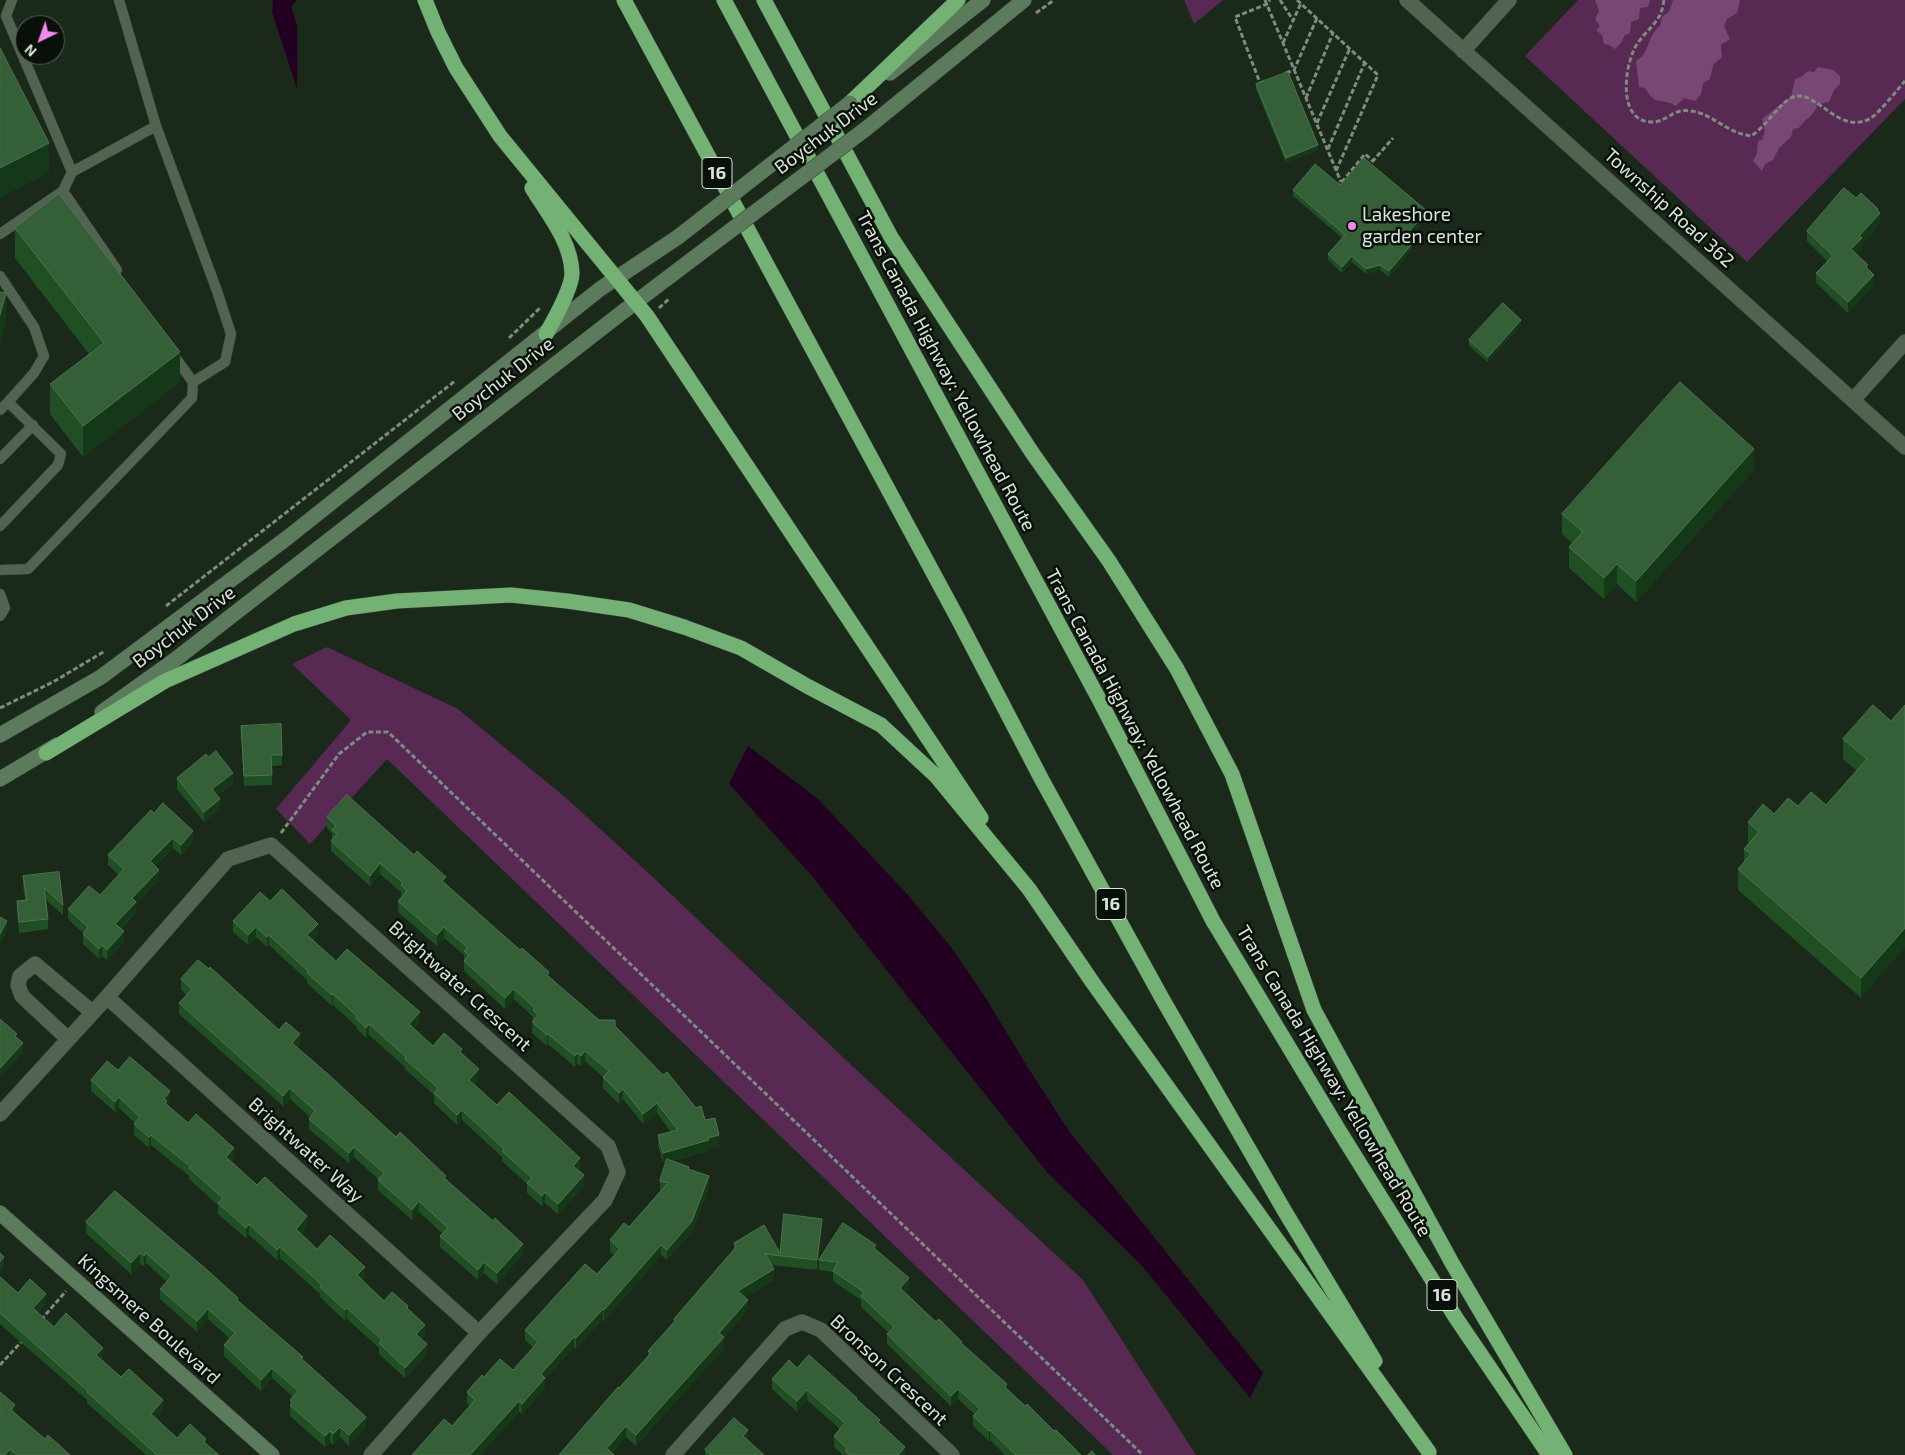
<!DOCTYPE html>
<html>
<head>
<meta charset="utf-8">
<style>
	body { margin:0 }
	#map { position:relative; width:1905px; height:1455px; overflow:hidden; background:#1a291a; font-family:"Exo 2",sans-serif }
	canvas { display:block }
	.north { position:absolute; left:15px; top:15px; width:50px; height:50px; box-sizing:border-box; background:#091009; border:1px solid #5c645c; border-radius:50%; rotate:222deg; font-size:14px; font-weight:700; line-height:20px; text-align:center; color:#d9e3d8 }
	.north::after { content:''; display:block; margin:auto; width:18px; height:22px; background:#f689ed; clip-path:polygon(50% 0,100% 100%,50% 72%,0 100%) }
</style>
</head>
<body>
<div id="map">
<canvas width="1905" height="1455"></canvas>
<div class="north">N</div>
</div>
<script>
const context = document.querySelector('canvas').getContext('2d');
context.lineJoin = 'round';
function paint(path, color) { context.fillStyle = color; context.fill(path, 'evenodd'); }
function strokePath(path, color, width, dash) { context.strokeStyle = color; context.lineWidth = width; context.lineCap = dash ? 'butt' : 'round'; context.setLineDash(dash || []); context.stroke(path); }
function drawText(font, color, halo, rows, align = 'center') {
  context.font = font + ' "Exo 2",sans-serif'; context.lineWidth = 5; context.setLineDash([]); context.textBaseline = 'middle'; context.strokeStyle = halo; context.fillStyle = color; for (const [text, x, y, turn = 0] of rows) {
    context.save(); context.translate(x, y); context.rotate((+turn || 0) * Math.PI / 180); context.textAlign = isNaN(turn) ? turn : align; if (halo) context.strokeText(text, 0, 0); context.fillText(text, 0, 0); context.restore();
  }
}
const green = new Path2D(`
	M1184,0h39l-29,24z
	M1578,0h327v99l-158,163 -222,-206z
	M327,647l131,62 108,89 89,81 193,183 235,218 113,175h-83l-726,-696 -77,85 -34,-35 75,-89 -59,-56z`);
const forest = new Path2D(`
	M1595,0h55l-2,7 -8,1 -1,11 -8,3 -1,11 -5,2 -4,8 -6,6 -6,-4 -5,-1 -2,-9 -6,-5 4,-4 -5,-7 4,-8z
	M1673,0h67l-3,13 -10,6 -3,7 6,13 -9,6 1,12 -9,8 -3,14 -7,4 -2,11 -6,7 -11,-3 -8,8c-15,-10 -19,3 -31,-18l-6,-1 -3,-26c14,-7 11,-26 24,-35l2,-9 7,-5z
	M1818,67l15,3 7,6v8l-6,6 -5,12 -11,2c-5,14 -12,13 -19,24l-6,1 -2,8 -12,11 -6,12 -8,4 -3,7 -9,-10 4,-8 1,-12 4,-1 3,-9 -3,-12c11,-7 17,-16 29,-22l4,-18 6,-2 7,-6 6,1z`);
const water = new Path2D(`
	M273,0h24l-6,7 6,18v64l-25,-77z
	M748,746l70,53 88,94 45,54 34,50 45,74 39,60 194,242 -13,25 -107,-131 -97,-96 -234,-295 -83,-92z`);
const path = new Path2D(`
	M1265,0l76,182
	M1280,0l13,20
	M1297,0l81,75 -42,96
	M1664,0c-1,5 -2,11 -4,15 -7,13 -22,23 -27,37 -9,21 -14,70 19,70 16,0 20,-14 39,-11 17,2 30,15 45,21 5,2 10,3 15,4 15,-9 29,-34 42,-39 23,-9 46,40 78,21 9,-6 26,-28 34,-37
	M1036,13l18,-13
	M1283,43l18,-40
	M1286,73l8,-3 23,-52
	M1264,82l-4,1 -25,-66 32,-13 3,-4
	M1306,98l27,-65
	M1317,123l33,-75
	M1328,149l37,-87
	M1372,162l21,-24
	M1337,188l28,-34 8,7
	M659,308l10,-9
	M509,338l31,-30
	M166,606l289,-225
	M0,708l53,-26 52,-31
	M281,833l58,-79 28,-22h21l755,723
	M41,1320l25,-29
	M0,1365l23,-25`);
const lane = new Path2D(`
	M12,0l-6,16 66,156
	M156,126l61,165 14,43 -6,28 -32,20
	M63,191l9,-19 84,-46 -37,-126
	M0,234l63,-43 54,79
	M0,276l34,51 10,29 -10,17 -26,29
	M0,410l8,-8 53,52 -3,11 -58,61
	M0,459l33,-34
	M0,570l28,-1 164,-171 1,-16 -21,-29
	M0,594l5,14 -5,8`);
const street = new Path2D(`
	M1407,0l498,447
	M1463,51l46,-51
	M1853,400l52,-58
	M107,997l372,336
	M68,1039l-46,-43 -4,-11 2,-9 15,-12 57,48
	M0,1114l107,-117 121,-138 43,-14 337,301 10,26 -13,28 -126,133 -108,122
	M673,1455l112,-126 17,-7 19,8 131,125`);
const secondary = new Path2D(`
	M890,73l93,-73
	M867,128l157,-128
	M102,712l74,-53 444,-345 74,-56
	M0,735l101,-58 186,-139 313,-249 78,-52
	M0,779l57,-34
	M0,1213l272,242`);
const highway = new Path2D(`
	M425,0l13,32 18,36 44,68 147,180 334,502
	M624,0l333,617 85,163 121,220 121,210 91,151
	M724,0l376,701 113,220 127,211 116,186 93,137
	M764,0l127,237 142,217 76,107 68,108 55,105 82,236 138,253 113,192
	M850,103l108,-103
	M532,188c16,26 39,53 40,85 0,15 -18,47 -26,61
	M46,753l119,-72 129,-57 52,-16 51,-7 114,-6 56,6 62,9 55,17 57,21 66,38 74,39 55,51 93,113 64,94 336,469`);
const secondaryBridge = new Path2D(`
	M678,237l172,-134
	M694,258l173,-130`);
const wall = new Path2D(`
	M1256,84l62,66 -32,13 -30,-74z
	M1340,185l87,32 -20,23 5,9 -23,28 -9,-7 -14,4 -14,-12 -10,11 -14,-13v-6l14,-16 -49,-42v-6z
	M1856,198l22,13 2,12 -18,21v5l-6,5 12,15 6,16 -26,28 -32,-30v-10l11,-12 -20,-20v-10z
	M15,228l165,154 -97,75 -33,-43v-30l39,-30 -74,-96z
	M1521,325l-33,37 -19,-16v-6z
	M1754,470l-118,132 -19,-18 -13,15 -35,-31v-21l4,-3 -11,-10v-20z
	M1873,705l-12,293 -123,-108v-21l6,-7v-13l5,-6h-1v-21l50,-16 28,-1 31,-34 -14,-12v-20z
	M241,726l41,29v10l-10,1v19l-28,1z
	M177,778l56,5 -16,13 3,13 -16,13 -27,-33z
	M154,813l39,29 -12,13 -8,-7 -17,18 3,14 -23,25v7l-15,17 3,13 -17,18 -5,-4 -3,3 -16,-15v-11l-15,-14v-10l32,-14 19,-20 -11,-10v-10z
	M327,817l119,67 103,93 50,43 16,6 90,94 14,26 -10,2v3l-37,10 17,9 20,17 -17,45 -25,28 -6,-5 -57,66 -1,-2 -27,30 -2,-2 -29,32v9l-23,26 -3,-2 -39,43h-68l40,-29 18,-20 -3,-3v-11l17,-15 29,-7 20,-23 -8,-7v-10l72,-56 17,-19 -4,-4v-11l19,-13 31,-36v-10l6,-19 -3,1 -5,-17v-11l13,-3 -14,-19 -14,11 -20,-25 -4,5 -16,-16v-11l-18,-16 -4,5 -4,-3 -2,4 -27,-23 -1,2 -15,-13 1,-16 -19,-18 -9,10 -41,-38v-16l-20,-17 -7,8 -39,-34v-11l4,-5 -1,-1v-3l-21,-18 -10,12 -39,-35v-10l1,-2v-6l-5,-5z
	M59,872l4,33v10l-17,-15 2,19v10l-29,4 -2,-21v-11h8l-2,-15v-10z
	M270,901l48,33 -5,6 23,21 84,61 -6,6 19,18 29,7 17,26 -5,5 23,21 83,63 -2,2 6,16 -26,28 -13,-11 -3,3 -15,-13v-9l-25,-23v-4l-40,-37 -5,5 -23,-22v-8l-29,-26v-2l-36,-32 -3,3 -10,-10v-2l-23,-21 -1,1 -25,-23v-3l-38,-35 -2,2 -11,-10 -8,8 -15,-13v-11z
	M181,979l98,51 21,15 -3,3 99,89 50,42 77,75 -26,30 -13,-11 -6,7 -38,-33v-11l3,-2 -24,-22 -7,8 -34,-30v-11l-24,-22 -5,6 -40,-34v-10l1,-2 -20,-18 -7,7 -104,-92v-11l8,-8 -6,-5z
	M118,1070l52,31 -3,4 21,18 46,36 -3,3 26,23 50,41 -6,8 16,15 48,28 -3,3 22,21 24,8 17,26 -4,4 6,16 -22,23 -26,-24v-6l-32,-29 -2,2 -25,-24v-3l-40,-36 -3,2 -28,-25 -3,3 -28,-24v-9l-29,-26v-3l-38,-31 -2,3 -15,-13v-11l1,-1 -16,-15 -4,4 -24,-21v-11z
	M115,1191l188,169 63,67 -17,19 -9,-9 -7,8 -3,-3 -5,5 -35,-31v-16l3,-3 -21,-19 -11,13 -37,-35v-11l5,-7 -21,-19 -11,13 -37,-33v-10l7,-7 -21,-19 -2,3 -4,-2 -9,10 -45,-41v-11z
	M822,1229l-5,41 -46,-5 3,15 -29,17 3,13 -24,27v11l-88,98 -10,-9 -14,16 -53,2 89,-99v-5l26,-29v-3l60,-69v-7l46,10z
	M876,1250l33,38 -4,4 31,30 26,22 45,45 74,66h-76l-15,-15 -1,1 -16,-15v-10l2,-1 -17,-16 -7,7 -64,-62v-10l1,-2 -27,-25v-7l-28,-19v-9l-14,-2v-10z
	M0,1277l18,16 28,11 -8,9 16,14 49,31 -2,2 20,17 42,34 -7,8 21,19 29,6 13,11h-73l-59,-52v-3l-87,-76z
	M797,1368l60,32 23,23 25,32h-62l-9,-8v-11l6,-7 -33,-29 -10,12 -25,-23v-10z
	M15,1414l30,25 25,16h-70z
	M748,1440l16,15h-59v-5z`);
const shadedWall = new Path2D(`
	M49,143v30l-49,25v-30z
	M1318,145v5l-32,13v-5z
	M1878,209v6l2,-2v10l-18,21v5l-11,11v-11l8,-13z
	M1427,211v6l-23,26v-6z
	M1412,244v5l-23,28v-6z
	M1352,256v6l-10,11v-6z
	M1380,265v5l-14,4v-5z
	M1874,275v10l-26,28v-11z
	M6,293v30l-6,22v-30z
	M1521,320v5l-33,37v-5z
	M180,352v30l-97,75v-31z
	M1754,449v21l-118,132v-21z
	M1617,564v20l-13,15v-21z
	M233,773v10l-21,17v-11z
	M220,799v10l-16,13v-10z
	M193,831v11l-12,13v-10z
	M173,838v10l-23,24v-11z
	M380,863v11l-10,12v-10z
	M159,870v10l-23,25v7l-21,22v-10l17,-26z
	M446,877v10l-4,-6z
	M7,921v11l-7,12v-10z
	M318,924v10l-11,12v-11z
	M256,927v10l-8,8v-10z
	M444,927v11l-7,8v-11z
	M1905,928v20l-44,50v-20z
	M124,931v11l-17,18v-10z
	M269,935v10l-2,2v-10z
	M102,945v11l-3,3v-10z
	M514,989v10l-9,10v-11z
	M333,994v11l-1,1v-11z
	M420,1012v10l-11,12v-10z
	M369,1024v11l-3,3v-10z
	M300,1034v11l-8,9v-11z
	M548,1034v10l-1,2v-11z
	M23,1043v10l-23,25v-10z
	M585,1051v10l-4,5v-10z
	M577,1053v10l-2,4v-11z
	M479,1069v10l-10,11v-10z
	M290,1088v11l-7,7v-10z
	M623,1089v10l-4,5v-11z
	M170,1091v10l-3,5 -2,8 -1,-15z
	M119,1097v11l-4,4v-10z
	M657,1103v10l-14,11v-10z
	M462,1110v10l-5,5v-10z
	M151,1135v10l-2,3v-11z
	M719,1135v11l-10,2v3l-46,12v-10z
	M354,1147v10l-5,6v-10z
	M234,1148v11l-8,9v-11z
	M580,1158v10l-7,8v-10z
	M584,1175v11l-26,28v-10z
	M709,1176v11l-17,45 -25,28v-10z
	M545,1192v11l-3,3v-10z
	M419,1201v11l-7,8v-10z
	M307,1216v10l-11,14v-11z
	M822,1219v10l-5,41v-10z
	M249,1224v11l-3,3v-10z
	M523,1244v10l-26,30v-11z
	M661,1245v10l-57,66v-11z
	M280,1247v11l-3,2v-10z
	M140,1253v11l-9,10v-11z
	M146,1253v10l-2,3v-10z
	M4,1257v10l-4,5v-10z
	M484,1262v11l-6,7v-10z
	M365,1267v10l-8,9v-11z
	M774,1269v11l-36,21v-10z
	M909,1278v10l-9,10v-10z
	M46,1294v10l-13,14v-10z
	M748,1300v10l-24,27v11l-88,98v-11l83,-102z
	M347,1308v11l-2,2v-11z
	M208,1309v10l-11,13v-11z
	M603,1309v10l-27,30v-11z
	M425,1325v10l-9,10v-11z
	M574,1337v10l-29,32v9l-23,26v-10l19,-30z
	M427,1344v11l-22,23v-10z
	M103,1348v10l-7,7v-10z
	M272,1368v10l-11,13v-11z
	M958,1389v10l-7,7v-10z
	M807,1390v10l-10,12v-11z
	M163,1400v11l-12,14v-11z
	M519,1401v11l-39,43h-10z
	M15,1405v11l-4,-6z
	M366,1417v10l-17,19v-11z
	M626,1426v11l-16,18 -3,-7z
	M340,1427v10l-7,8v-11z
	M748,1430v11l-5,-5z
	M990,1430v10l-1,1v-10z
	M330,1431v11l-5,5v-11z
	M905,1447v8h-7z
	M10,1449v6h-5z`);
const building = new Path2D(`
	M0,48l49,95 -49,25z
	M1288,72l30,73 -32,13 -30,-74z
	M1364,158l63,53 -23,26 8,7 -23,27 -9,-6 -14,4 -14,-13 -10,11 -14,-13 17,-19 -52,-45 22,-26 25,21z
	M1844,188l12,10 5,-5 17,16 -1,1 3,3 -21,23 3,2 -11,11 17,16 -2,2 8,8 -26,27 -32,-29 17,-17 -26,-25z
	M59,194l121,158 -97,74 -33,-42 54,-41 -89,-115z
	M0,292l6,1 -6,22z
	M1503,303l18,17 -33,37 -19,-17z
	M1680,382l74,67 -118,132 -19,-17 -13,14 -35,-31 14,-15 -21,-18z
	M1873,705l18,16 14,-16v223l-44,50 -123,-109 13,-15 -7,-5 15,-17 -11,-10 15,-18 11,10 14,-16 10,8 13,-14 15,13 41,-46 -24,-20z
	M281,724l1,31h-11l1,20 -28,1 -3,-50z
	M216,751l17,22 -21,16 8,10 -16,13 -27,-34 29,-24 2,3z
	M347,795l67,60 3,-4 29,26 -4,4 78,69 2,-2 27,24 -2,3 52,45h16v6l48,49 4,-3 29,36 5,-2 4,14 10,-2 4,17 -11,3 1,2 -46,13 -5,-18 20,-5 -21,-27 -14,11 -20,-25 -4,4 -16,-16 6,-6 -24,-20 -4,5 -4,-3 -2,3 -27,-22 -1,1 -15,-13 6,-7 -5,-5 2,-2 -21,-19 -9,9 -41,-37 5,-6 -5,-4 4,-3 -24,-21 -7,8 -39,-34 9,-10 -6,-6 2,-2 -23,-20 -10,13 -39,-35 6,-7 -5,-4 4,-4 -9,-9z
	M163,803l30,28 -12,14 -8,-7 -23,23 9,9 -27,28 4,4 -21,22 9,7 -17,19 -5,-5 -3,4 -16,-15 5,-7 -20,-18 21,-23 11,9 24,-26 -16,-14 43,-45 3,3z
	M59,872l4,33 -19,-17 4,31 -29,3 -2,-21 10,-1 -4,-24z
	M282,889l36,35 -11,11 29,26 11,-12 73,63 -11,12 24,22 11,-13 18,16 -2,3 19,17 -10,11 28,25 12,-13 71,66 -7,8 11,9 -26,29 -13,-12 -3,4 -15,-13 5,-5 -30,-27 2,-2 -42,-39 -5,5 -23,-22 4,-5 -33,-29 1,-2 -37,-33 -3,4 -10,-10 1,-2 -24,-22 -1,1 -25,-22 1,-2 -39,-36 -2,2 -11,-10 -8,8 -15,-14 27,-29 10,9z
	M0,917l7,4 -7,13z
	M198,960l11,9 1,-2 69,63 7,-8 14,12 -8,9 37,32 67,62 4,-5 46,44 -2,2 49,43 2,-3 28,26 -26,29 -13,-11 -6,8 -38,-34 8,-8 -29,-27 -7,9 -34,-30 6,-7 -30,-26 -5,6 -40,-34 6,-8 -25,-23 -7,8 -104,-93 13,-14 -11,-10z
	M0,1019l17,15 -2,2 8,7 -23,25z
	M130,1057l40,34 -6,8 3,2 -2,2 23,20 8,-9 38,34 -8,9 31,28 8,-8 42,39 -11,13 21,20 13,-14 35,32 -8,8 27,26 8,-9 16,14 -1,2 18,17 -9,9 11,10 -22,24 -26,-25 3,-3 -35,-32 -2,2 -25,-23 2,-2 -42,-38 -3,3 -28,-26 -3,4 -28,-25 5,-5 -34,-30 2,-1 -40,-32 -2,2 -15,-13 6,-7 -21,-20 -4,5 -24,-22 16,-19 11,9z
	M667,1159l22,8 -1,2 21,7 -17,45 -25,29 -6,-5 -57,65 -1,-1 -27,29 -2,-1 -33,37 4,4 -23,26 -3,-3 -49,54h-58l32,-36 8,7 23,-26 -8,-8 15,-17 2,2 16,-18 13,11 25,-28 -13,-12 60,-66 12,10 23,-25 -10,-9 14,-17 5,4 39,-44 -8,-2z
	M115,1191l91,78 32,29 -1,2 66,57 -2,1 65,59 -17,18 -9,-8 -7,7 -3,-3 -5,5 -35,-31 3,-2 -3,-3 8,-9 -26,-23 -11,12 -37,-35 11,-12 -27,-24 -11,12 -37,-32 12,-13 -26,-23 -2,3 -4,-3 -9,10 -45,-41z
	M784,1214l38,5 -5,41 -52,-6 9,15 -36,22 10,9 -29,33 5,4 -88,98 -10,-9 -19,22 7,7h-55l59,-68 1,1 32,-35 -3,-2 27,-30 -1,-2 62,-72 -2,-4 30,-18 16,28z
	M843,1223l33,22 -2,3 35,30 -9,10 36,34 3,-3 23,23 -1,1 46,41 -2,3 20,19 2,-2 27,27 2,-1 25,25h-65l-26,-25 -1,1 -16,-15 7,-7 -22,-20 -7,7 -64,-62 7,-7 -33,-31 3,-4 -31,-21 5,-9 -19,-2z
	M0,1253l4,4 -4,5z
	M0,1277l18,16 12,-14 16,15 -13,14 21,19 12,-14 37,35 -7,7 25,22 8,-8 34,31 -12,14 26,24 13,-14 16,15 -2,3 15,13h-62l-70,-63 1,-1 -88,-78z
	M809,1355l48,43 -1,1 24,21 -2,2 27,25 -7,8h-48l-5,-4 2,-3 -13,-12 11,-13 -38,-33 -10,11 -25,-22 17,-19 8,8z
	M0,1392l15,13 -4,5 34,29 3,-4 22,20h-53l-7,-6 -5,6h-5z
	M734,1418l14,12 -5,6 21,19h-53l-6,-5z
	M1092,1451l3,4h-7z`);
const markers = [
	[1352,226,5,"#f689ed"]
];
const shields = [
	[717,173,30],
	[1111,904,30],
	[1442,1295,30]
];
const shieldNames = [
	["16",717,173],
	["16",1111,904],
	["16",1442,1295]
];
const streetNames = [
	["Boychuk Drive",826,133,-37],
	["Township Road 362",1669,208,42],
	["Trans Canada Highway: Yellowhead Route",946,371,62],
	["Boychuk Drive",503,379,-38],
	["Boychuk Drive",184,627,-37],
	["Trans Canada Highway: Yellowhead Route",1135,729,62],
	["Brightwater Crescent",460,986,42],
	["Trans Canada Highway: Yellowhead Route",1334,1081,59],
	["Brightwater Way",306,1150,42],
	["Kingsmere Boulevard",149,1319,42],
	["Bronson Crescent",889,1370,43]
];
const poiNames = [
	["Lakeshore",1362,215],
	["garden center",1362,237]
];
paint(green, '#572953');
paint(forest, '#784774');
paint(water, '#230022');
strokePath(lane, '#384438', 11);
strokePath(street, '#384438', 16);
strokePath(secondary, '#384438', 16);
strokePath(highway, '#384438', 16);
strokePath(path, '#7e8b7e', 3, [5, 2.5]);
strokePath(lane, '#516351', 10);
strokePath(street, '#516351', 15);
strokePath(secondary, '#5b7b5c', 15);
strokePath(highway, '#73b274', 15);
strokePath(secondaryBridge, '#384438', 16, []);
strokePath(secondaryBridge, '#5b7b5c', 15);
paint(wall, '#204f24');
paint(shadedWall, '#153918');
paint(building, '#345f37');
strokePath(building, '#4e7450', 1);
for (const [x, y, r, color] of markers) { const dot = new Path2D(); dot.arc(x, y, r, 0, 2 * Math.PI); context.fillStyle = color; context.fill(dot); strokePath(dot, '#091009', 2); }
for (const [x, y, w] of shields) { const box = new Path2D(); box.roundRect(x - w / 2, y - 15.5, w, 31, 4); context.fillStyle = '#091009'; context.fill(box); strokePath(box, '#d9e3d8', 1); }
drawText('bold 18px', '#d9e3d8', null, shieldNames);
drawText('19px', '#d9e3d8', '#091009', streetNames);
drawText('19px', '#d9e3d8', '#091009', poiNames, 'left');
</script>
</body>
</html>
